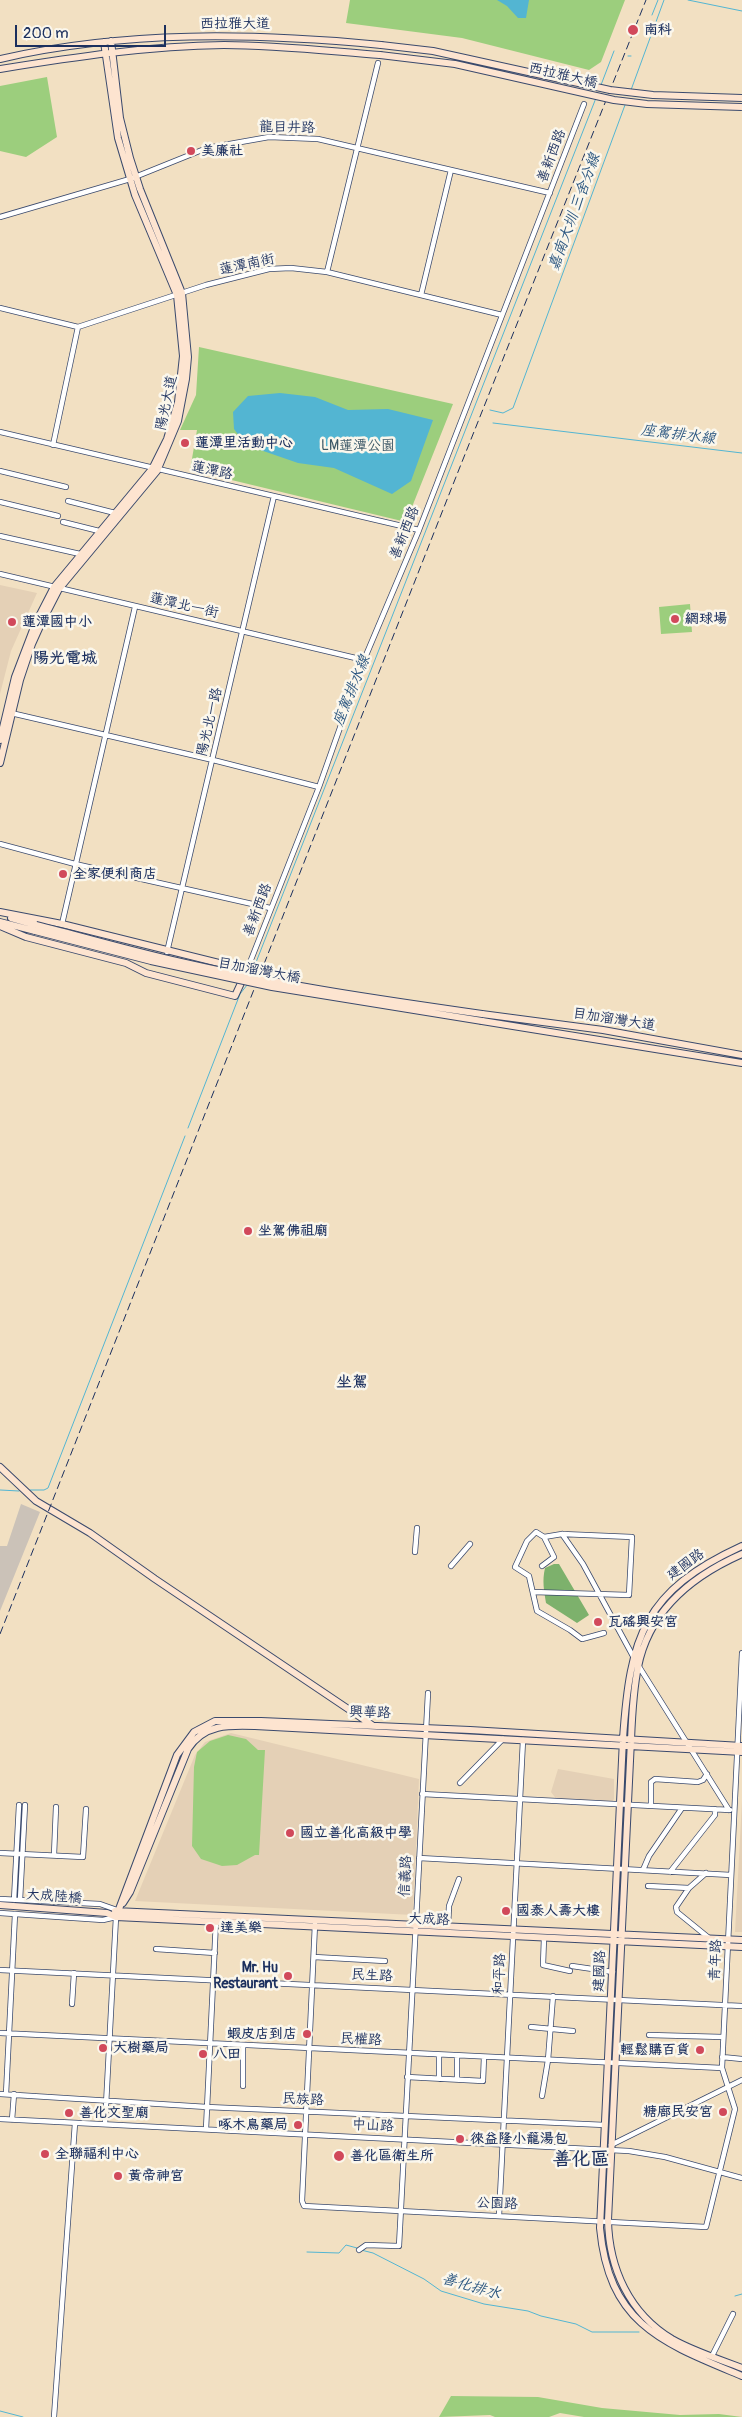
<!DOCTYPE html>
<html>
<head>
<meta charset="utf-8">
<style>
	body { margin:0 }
	#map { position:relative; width:742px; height:2417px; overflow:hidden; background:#f2e0c2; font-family:Pangolin,sans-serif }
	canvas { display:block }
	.scale { position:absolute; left:15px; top:25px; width:151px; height:22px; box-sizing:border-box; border:2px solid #1b2f5e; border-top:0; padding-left:6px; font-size:15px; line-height:18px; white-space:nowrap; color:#1b2f5e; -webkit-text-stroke:4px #fbf7ec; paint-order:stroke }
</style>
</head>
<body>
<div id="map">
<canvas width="742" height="2417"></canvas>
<div class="scale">200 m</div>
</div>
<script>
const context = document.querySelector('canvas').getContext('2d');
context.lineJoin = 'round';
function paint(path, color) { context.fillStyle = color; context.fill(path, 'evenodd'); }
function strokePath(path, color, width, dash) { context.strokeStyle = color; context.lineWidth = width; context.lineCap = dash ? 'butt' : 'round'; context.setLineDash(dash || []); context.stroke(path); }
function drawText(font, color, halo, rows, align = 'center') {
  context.font = font + ' Pangolin,"LXGW WenKai TC",sans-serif'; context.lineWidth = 5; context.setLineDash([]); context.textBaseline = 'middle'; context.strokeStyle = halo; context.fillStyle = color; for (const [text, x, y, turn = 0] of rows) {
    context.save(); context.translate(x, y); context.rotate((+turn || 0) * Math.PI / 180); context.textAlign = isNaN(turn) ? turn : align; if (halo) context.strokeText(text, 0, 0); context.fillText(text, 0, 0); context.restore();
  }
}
const built = new Path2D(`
	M0,585l37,8 -26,58 -11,43z
	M231,1733l188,46 -6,136 -278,-14 60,-146 10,-13z
	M558,1769l56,10v20l-2,3 -55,-2 -6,-8z
	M742,1801v131h-7z`);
const industrial = new Path2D(`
	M21,1504l19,8 -40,99v-65h7z`);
const green = new Path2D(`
	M350,0h275l-24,62 -12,8 -127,-32 -116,-15z
	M47,77l10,60 -31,20 -26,-6v-65z
	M199,347l254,57 -47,118 -216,-52 7,-40h-17l16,-35z
	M690,604l2,28 -31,2 -2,-27z
	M228,1735l18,4 12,11h7l-6,105h-4l-18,10 -15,1 -21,-7 -9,-13 2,-79 3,-15 13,-11z
	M451,2396l87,1 64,11 78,7 39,-1 23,3h-158l-24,-4 -11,4h-54l-5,-2 -51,2z`);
const forest = new Path2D(`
	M554,1564h5l30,51 -12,8 -31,-20c-2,-13 -4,-22 -1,-35z`);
const water = new Path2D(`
	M497,0h32l-3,18h-8l-11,-12z
	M280,393l35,4 33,13 40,-1 45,11 -22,61 -19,13 -58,-26 -36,-5 -52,-18 -12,-16 -1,-17 15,-16z`);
const stream = new Path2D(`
	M688,0l54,11
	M652,15l6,-15
	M628,56h3
	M601,85l13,-34
	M631,90l33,-90
	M490,410l13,3 10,-5 112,-303
	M493,423l249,30
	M253,970l343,-872
	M188,1128l52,-134 7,-9
	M0,1490l19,1
	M30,1490h14l4,-2 137,-352
	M361,2250l12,3 51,26 17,12 43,13 44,7 13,5 35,8 16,8h47
	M307,2252l32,1 7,-8 11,3
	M735,2296l7,-2
	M0,2411l23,6`);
const street = new Path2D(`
	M0,217l130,-38 77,-31 62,-11 49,2 232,54
	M327,272l51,-209
	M421,295l30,-125
	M0,308l78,19 128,-42 63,-16 22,-1 36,4 175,43
	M0,432l419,98
	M53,445l25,-118
	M0,471l66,16
	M68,501l47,12
	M0,502l58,14
	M63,522l36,9
	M0,536l80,18
	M0,574l364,86
	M11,713l202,47 106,27
	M0,844l75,20 195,44
	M62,924l73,-317
	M167,952l107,-456
	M247,970l72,-183 45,-127 55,-130 165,-426
	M562,1534l21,30 51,94
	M415,1552l2,-24
	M451,1566l19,-22
	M542,1566l12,-9 -10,-20
	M533,1592l96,3 3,-58 -70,-3 -18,3 -8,-5 -9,9 -12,26 14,9 8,35 33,19 12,9 22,-6
	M638,1665l91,145
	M460,1783l43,-44
	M422,1794l308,16
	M651,1806v-24l4,-3 43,3 5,-2 4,-6
	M0,1853l83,4 3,-48
	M54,1855l2,-48
	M419,1858l312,17
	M643,1870l6,-14 33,-48
	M670,1872l45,-57v-6
	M648,1886l41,2 17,-15
	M689,1888l-13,19 1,5 32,26
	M0,1899l100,5 17,6
	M14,1900l5,-95
	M20,1900l5,-95
	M0,1913l103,7 13,-3 -11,207
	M315,1924l-13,277 2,5 402,21 29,-118 -13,-41 20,-415
	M448,1927l1,-21 10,-27
	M544,1938l-1,27 27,6
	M156,1949l59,4
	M314,1957l71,4
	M572,1966l41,6
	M0,1970l742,36
	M72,2004l2,-31
	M531,2027l42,4
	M0,2033l722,35
	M649,2035l74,2
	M439,2055v24
	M722,2057l20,2
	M407,2077l76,4 1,-24
	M457,2079v-23
	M243,2086v-40
	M0,2094l207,13 398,18
	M6,2094l9,-180
	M542,2096l6,-36 5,-64
	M0,2119l629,32 36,6 77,21
	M12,2120l2,-26
	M206,2129l10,-208
	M611,2145l131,-65
	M499,2216l24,-476
	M359,2250l7,-5 33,1 29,-553
	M712,2356l21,-42
	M54,2417l21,-294`);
const secondary = new Path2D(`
	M0,59c125,-29 254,-26 381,-14
	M0,69c74,-12 149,-23 224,-24 52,0 104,6 156,10
	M0,740l15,-63 21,-55 18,-35 98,-118 15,-30 11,-37 5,-46 -6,-61 -42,-100 -17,-57 -14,-96
	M0,763l20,-83 12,-36 9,-20 18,-35 98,-118 21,-50 8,-42 2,-22 -6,-64 -42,-104 -10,-31 -10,-40 -9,-77
	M0,912l62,12 185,46 -12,26 -89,-23 -20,-10 -100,-26 -26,-11
	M11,918l25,7
	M0,922l35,9
	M482,1014l121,16 139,25
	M482,1021l260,42
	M0,1467l36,34 54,32 65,46 217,146
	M742,1546c-98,45 -112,90 -119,193l-23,489c9,97 63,115 142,148
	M742,1554c-50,22 -93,57 -104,113 -5,24 -6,49 -7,73l-23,480c1,48 21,93 64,119 21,12 47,20 70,29
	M123,1903l7,-11 58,-143c16,-25 41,-24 67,-23l487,26
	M0,1905l107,8 9,4 626,30
	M115,1911l627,29
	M116,1917l61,-162 17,-23 21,-11h46l209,9 272,16`);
const rail = new Path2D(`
	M0,1634l450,-1142 196,-492`);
const secondaryBridge = new Path2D(`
	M381,45l52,6 177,39 43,5 89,3
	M380,55l75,9 159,36 33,4 95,3
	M36,925c52,13 102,28 154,39 97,22 194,36 292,50
	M35,931l116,30 121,26 210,34`);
const markers = [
	[633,30,6,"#d1495b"],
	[191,151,5,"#d1495b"],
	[185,443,5,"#d1495b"],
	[675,619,5,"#d1495b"],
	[12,622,5,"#d1495b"],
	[63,874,5,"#d1495b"],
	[248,1231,5,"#d1495b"],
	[598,1622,5,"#d1495b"],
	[290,1833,5,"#d1495b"],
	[506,1911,5,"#d1495b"],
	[210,1928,5,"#d1495b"],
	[288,1976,5,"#d1495b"],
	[307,2034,5,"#d1495b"],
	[103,2048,5,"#d1495b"],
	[700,2050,5,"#d1495b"],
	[203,2054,5,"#d1495b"],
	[723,2112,5,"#d1495b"],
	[69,2113,5,"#d1495b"],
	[298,2125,5,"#d1495b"],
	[460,2139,5,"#d1495b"],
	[45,2154,5,"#d1495b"],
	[339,2156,6,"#d1495b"],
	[118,2176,5,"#d1495b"]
];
const streetNames = [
	["西拉雅大道",235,24],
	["西拉雅大橋",563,76,13],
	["龍目井路",287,128,1],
	["善新西路",552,156,-69],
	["蓮潭南街",247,265,-12],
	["陽光大道",167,403,-78],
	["蓮潭路",212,471,12],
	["善新西路",405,533,-68],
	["蓮潭北一街",184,606,13],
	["陽光北一路",210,722,-77],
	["善新西路",258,910,-69],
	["目加溜灣大橋",259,971,11],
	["目加溜灣大道",614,1020,9],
	["建國路",686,1565,-36],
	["興華路",370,1713,2],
	["信義路",406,1876,-87],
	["大成陸橋",54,1897,4],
	["大成路",429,1920,2],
	["青年路",716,1960,-87],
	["建國路",600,1971,-87],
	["和平路",500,1974,-87],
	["民生路",372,1976,3],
	["民權路",361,2040,3],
	["民族路",303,2100,3],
	["中山路",373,2126,3],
	["公園路",497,2204,2]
];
const poiNames = [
	["南科",644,30],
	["美廉社",201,151],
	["蓮潭里活動中心",195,443],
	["網球場",685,619],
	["蓮潭國中小",22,622],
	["全家便利商店",73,874],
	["坐駕佛祖廟",258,1231],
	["瓦磘興安宮",608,1622],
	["國立善化高級中學",300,1833],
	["國泰人壽大樓",516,1911],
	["達美樂",220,1928],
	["Mr. Hu",278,1968,"right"],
	["Restaurant",278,1984,"right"],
	["蝦皮店到店",297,2034,"right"],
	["大樹藥局",113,2048],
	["輕鬆購百貨",690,2050,"right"],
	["八田",213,2054],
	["糖廍民安宮",713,2112,"right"],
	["善化文聖廟",79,2113],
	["啄木鳥藥局",288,2125,"right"],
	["徠益隆小籠湯包",470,2139],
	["全聯福利中心",55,2154],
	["善化區衛生所",350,2156],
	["黃帝神宮",128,2176]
];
const parkNames = [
	["LM蓮潭公園",358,446]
];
const waterNames = [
	["嘉南大圳 三舍分線",575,212,-70],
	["座駕排水線",678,435,7],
	["座駕排水線",352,691,-68],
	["善化排水",471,2287,16]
];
const quarterNames = [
	["陽光電城",65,659],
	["坐駕",352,1383]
];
const districtNames = [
	["善化區",581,2160]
];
paint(built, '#e4d0b6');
paint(industrial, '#cbc2b8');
paint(green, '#9cce7d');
paint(forest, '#7db16c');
paint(water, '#53b5d2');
strokePath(stream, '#53b5d2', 1);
strokePath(street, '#3b4a6d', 6);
strokePath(secondary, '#3b4a6d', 8);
strokePath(street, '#fff', 4.5);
strokePath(secondary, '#fde4d0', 6);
strokePath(rail, '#1b2f5e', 1, [8, 4]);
strokePath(secondaryBridge, '#3b4a6d', 8, []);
strokePath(secondaryBridge, '#fde4d0', 6);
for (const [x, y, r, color] of markers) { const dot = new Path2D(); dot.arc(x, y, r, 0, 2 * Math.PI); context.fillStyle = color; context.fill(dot); strokePath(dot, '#fbf7ec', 2); }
drawText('14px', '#1b2f5e', '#fbf7ec', streetNames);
drawText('bold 14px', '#1b2f5e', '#fbf7ec', poiNames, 'left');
drawText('14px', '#3b5766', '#fbf7ec', parkNames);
drawText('italic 15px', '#2c5781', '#fbf7ec', waterNames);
drawText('bold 16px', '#1b2f5e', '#fbf7ec', quarterNames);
drawText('bold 19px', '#1b2f5e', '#fbf7ec', districtNames);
</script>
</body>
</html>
